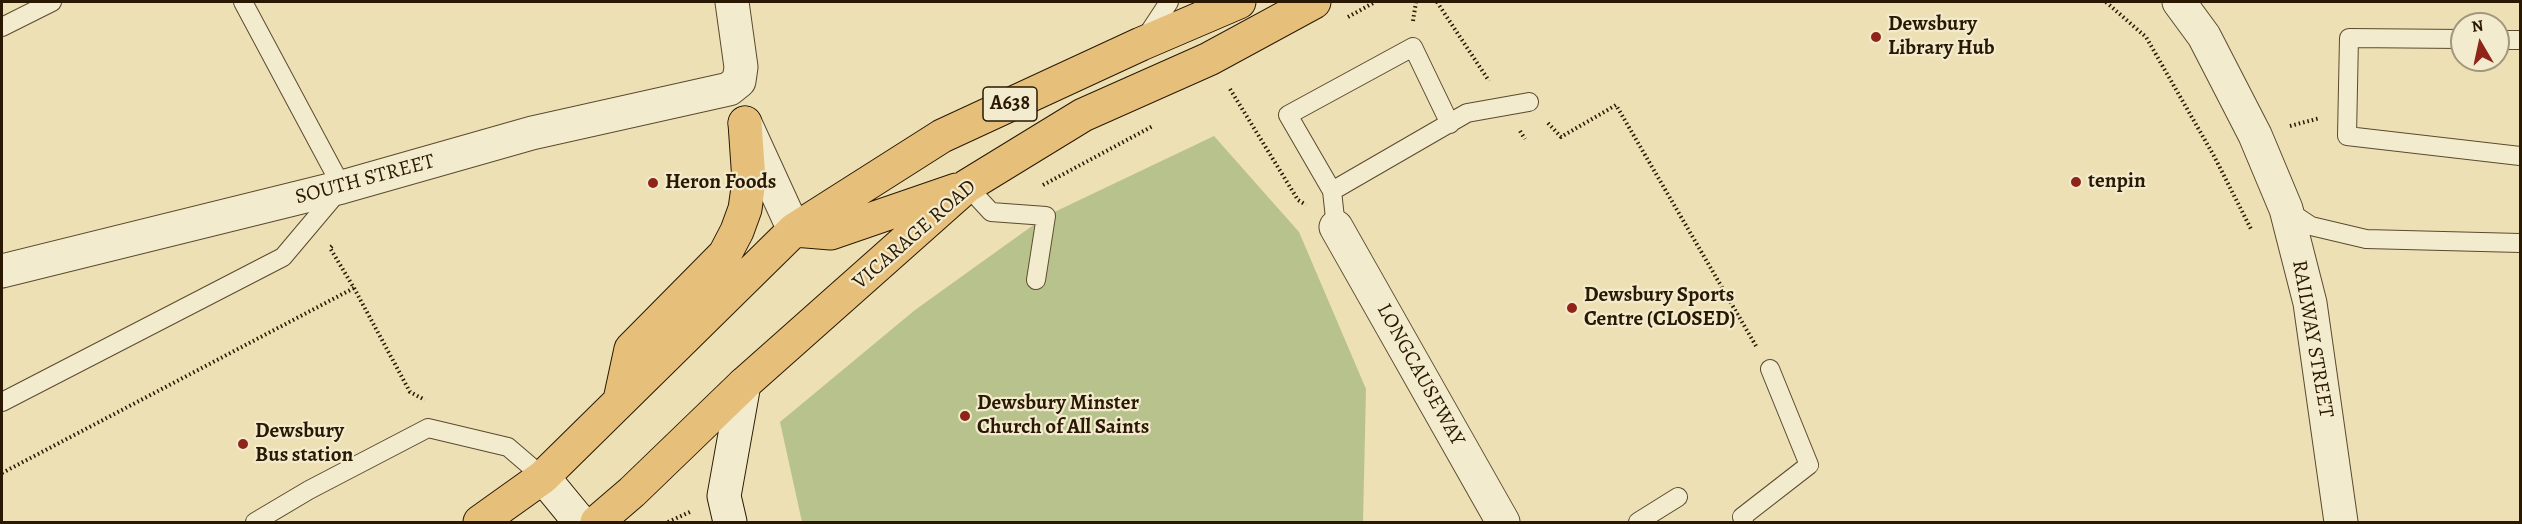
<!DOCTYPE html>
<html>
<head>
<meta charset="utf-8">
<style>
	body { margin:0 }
	#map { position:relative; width:2522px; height:524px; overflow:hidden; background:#ede0b4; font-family:Alegreya,serif }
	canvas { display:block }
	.frame { position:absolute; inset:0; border:3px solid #2a1802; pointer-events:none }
	.north { position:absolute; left:2450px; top:12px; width:60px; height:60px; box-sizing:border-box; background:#f3ebce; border:2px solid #a3977c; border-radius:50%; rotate:351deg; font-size:16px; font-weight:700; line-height:24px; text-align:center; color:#2a1802 }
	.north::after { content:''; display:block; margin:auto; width:21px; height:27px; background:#8f2418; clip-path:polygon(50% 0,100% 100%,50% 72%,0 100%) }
</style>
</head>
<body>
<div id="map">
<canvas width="2522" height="524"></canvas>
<div class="frame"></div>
<div class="north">N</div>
</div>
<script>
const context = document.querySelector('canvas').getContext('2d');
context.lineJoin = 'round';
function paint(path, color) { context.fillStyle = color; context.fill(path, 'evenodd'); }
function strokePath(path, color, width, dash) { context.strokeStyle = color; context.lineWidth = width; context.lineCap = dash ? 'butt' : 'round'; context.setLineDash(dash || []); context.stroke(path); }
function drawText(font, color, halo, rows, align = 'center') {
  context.font = font + ' Alegreya,serif'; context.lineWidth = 4.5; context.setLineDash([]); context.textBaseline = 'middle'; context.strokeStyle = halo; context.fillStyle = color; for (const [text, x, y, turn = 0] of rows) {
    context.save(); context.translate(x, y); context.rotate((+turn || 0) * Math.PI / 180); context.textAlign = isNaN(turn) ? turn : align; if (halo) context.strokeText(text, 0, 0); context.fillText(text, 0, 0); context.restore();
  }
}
const green = new Path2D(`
	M1214,136l85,96 67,157 -3,133h-561l-22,-100 135,-112 131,-94z`);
const path = new Path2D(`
	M1437,2l52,79
	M2106,2l40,35 68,119 38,75
	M1348,17l27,-15
	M1413,21l3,-19
	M1230,89l68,111 8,5
	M1548,123l13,14 55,-32 140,241
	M2290,126l30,-8
	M1520,131l5,8
	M1043,185l110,-59
	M332,246l-2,2 24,40 56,104 15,8
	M2,473l352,-185
	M668,522l24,-11`);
const service = new Path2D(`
	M2,27l50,-25
	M2462,39l-113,-1 -2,98 173,20
	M1144,40l25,-38
	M2498,40h22
	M967,186l24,26 55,4 -10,64
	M1332,191l-44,-76 125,-68 37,77
	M2287,210l24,16 55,13 154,4
	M1336,227l-4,-36 135,-78 62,-11
	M2,402l281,-145 59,-70 -99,-185
	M255,522l54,-32 119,-62 80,19 35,30
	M1638,522l40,-25
	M1744,522l-2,-5 67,-52 -39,-96`);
const minor = new Path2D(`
	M2179,2l25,34 51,99 31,74 24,94 31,219
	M745,123l49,107
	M1336,227l167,295
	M2,271l340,-84 190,-54 197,-44 10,-8 2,-14 -9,-65`);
const secondary = new Path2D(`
	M543,477l37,45
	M730,522l-6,-26 20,-112`);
const trunk = new Path2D(`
	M794,230l37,3 125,-43
	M620,400l11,-51 94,-95 12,-23 8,-22 4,-28 -4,-58
	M480,522l63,-45 251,-247 148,-94 199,-92 98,-42
	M597,522l35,-30 112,-108 223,-198 116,-71 126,-56 105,-57`);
const markers = [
	[1876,37,6,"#8f2418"],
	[2076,182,6,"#8f2418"],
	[653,183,6,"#8f2418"],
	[1572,308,6,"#8f2418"],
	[965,416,6,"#8f2418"],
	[243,444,6,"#8f2418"]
];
const shields = [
	[1010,104,54]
];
const shieldNames = [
	["A638",1010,104]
];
const poiNames = [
	["Dewsbury",1888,25],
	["Library Hub",1888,49],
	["tenpin",2088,182],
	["Heron Foods",665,183],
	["Dewsbury Sports",1584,296],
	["Centre (CLOSED)",1584,320],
	["Dewsbury Minster",977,404],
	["Church of All Saints",977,428],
	["Dewsbury",255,432],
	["Bus station",255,456]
];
const streetNames = [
	["SOUTH STREET",365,180,-15],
	["VICARAGE ROAD",915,235,-41],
	["RAILWAY STREET",2312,339,80],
	["LONGCAUSEWAY",1420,375,61]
];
paint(green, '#b8c28d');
strokePath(service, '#5b4a2e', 20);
strokePath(minor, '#5b4a2e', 35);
strokePath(secondary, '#2a1802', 35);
strokePath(trunk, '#2a1802', 35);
strokePath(path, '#2a1802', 4, [1.5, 3]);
strokePath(service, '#f3ebce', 18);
strokePath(minor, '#f3ebce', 33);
strokePath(secondary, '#f3ebce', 33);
strokePath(trunk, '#e6c07a', 33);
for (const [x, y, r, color] of markers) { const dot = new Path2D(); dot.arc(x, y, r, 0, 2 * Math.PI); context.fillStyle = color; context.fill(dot); strokePath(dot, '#f3ebce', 2); }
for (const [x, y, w] of shields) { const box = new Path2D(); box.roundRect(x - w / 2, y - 17, w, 34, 4.5); context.fillStyle = '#f3ebce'; context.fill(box); strokePath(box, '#2a1802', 1.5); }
drawText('bold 20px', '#2a1802', null, shieldNames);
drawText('bold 21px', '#2a1802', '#f3ebce', poiNames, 'left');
drawText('21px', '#2a1802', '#f3ebce', streetNames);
</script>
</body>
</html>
